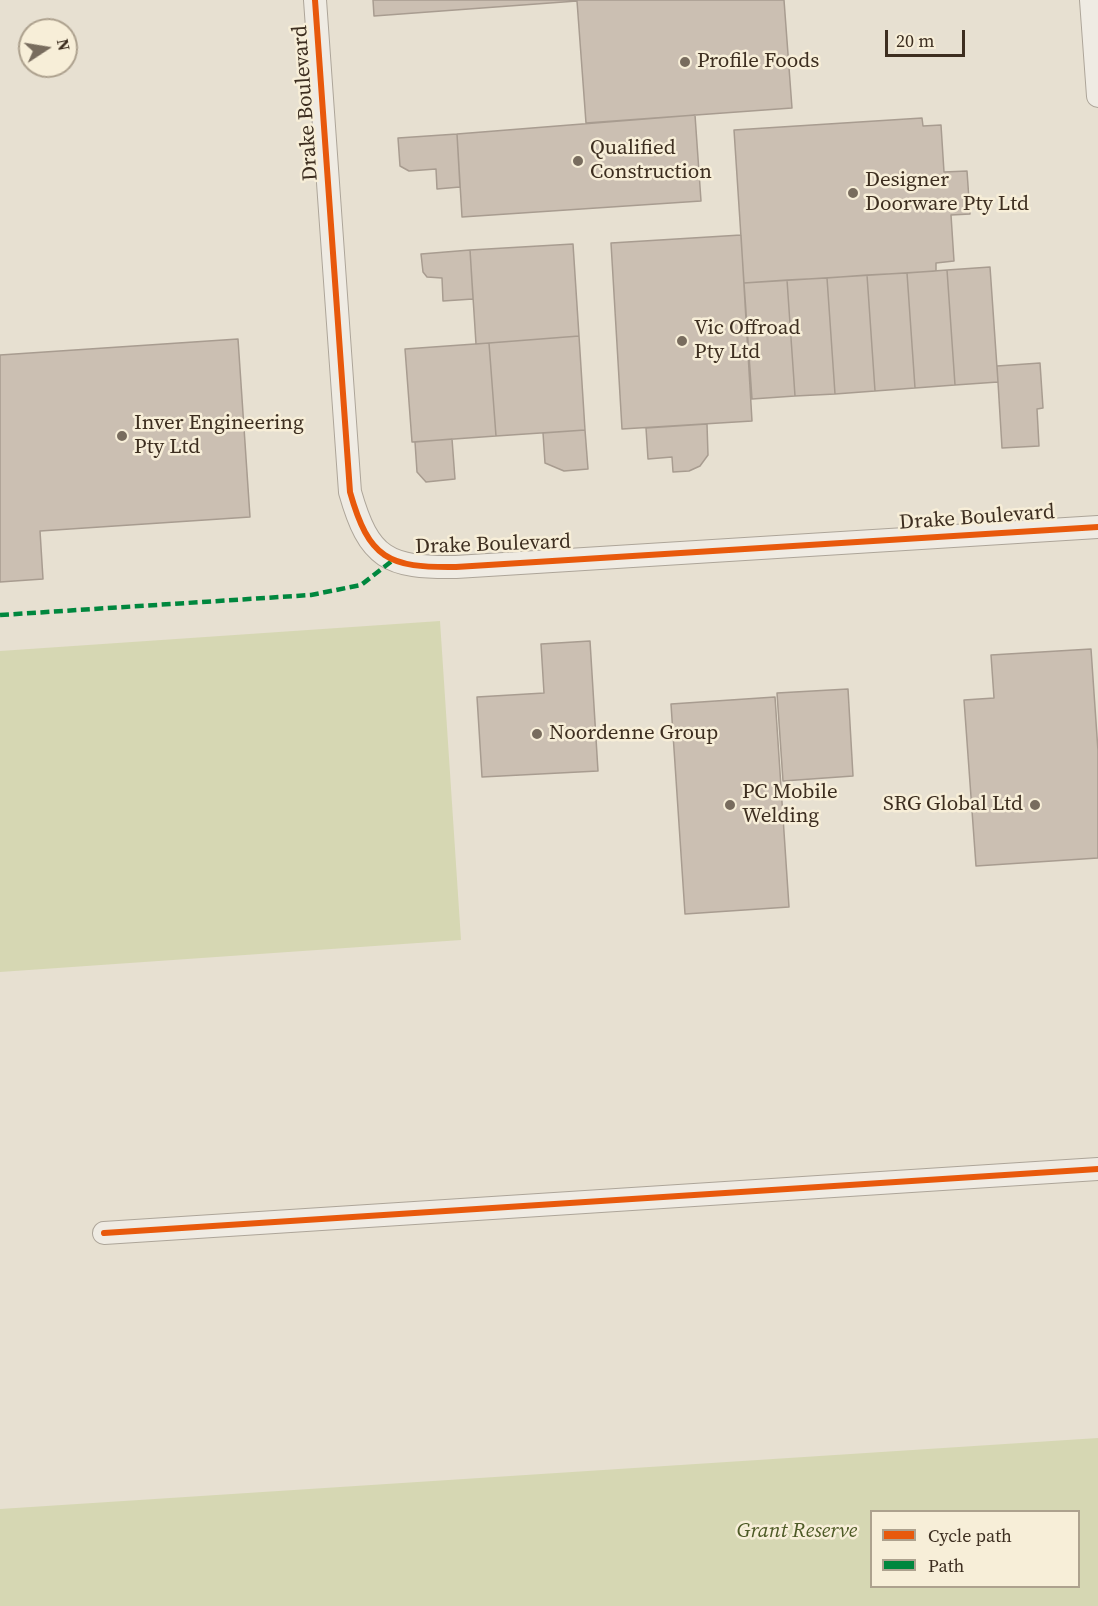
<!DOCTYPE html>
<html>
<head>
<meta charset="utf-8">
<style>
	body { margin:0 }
	#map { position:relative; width:1098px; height:1606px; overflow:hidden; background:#e7e0d1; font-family:"Source Serif 4",serif }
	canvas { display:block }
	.legend { position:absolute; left:870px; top:1510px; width:210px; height:78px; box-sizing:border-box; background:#f7eed8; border:2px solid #ada18e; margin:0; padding:8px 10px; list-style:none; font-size:18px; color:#3d2e20 }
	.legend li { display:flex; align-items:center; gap:12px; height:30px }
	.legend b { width:30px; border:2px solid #ada18e }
	.north { position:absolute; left:18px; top:18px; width:60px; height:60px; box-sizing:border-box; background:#f7eed8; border:2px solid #ada18e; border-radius:50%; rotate:78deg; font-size:16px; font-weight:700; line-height:24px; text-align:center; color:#3d2e20 }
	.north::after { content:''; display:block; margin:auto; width:21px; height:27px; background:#786c5e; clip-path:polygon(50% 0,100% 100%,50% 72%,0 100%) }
	.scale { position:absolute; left:885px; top:30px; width:80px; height:27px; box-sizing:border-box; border:3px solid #3d2e20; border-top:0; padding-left:8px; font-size:18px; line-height:21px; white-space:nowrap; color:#3d2e20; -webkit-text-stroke:4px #f7eed8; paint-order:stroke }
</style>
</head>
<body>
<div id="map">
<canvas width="1098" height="1606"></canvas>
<ul class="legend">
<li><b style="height:8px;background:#e8590c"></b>Cycle path</li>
<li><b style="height:8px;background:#00873e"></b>Path</li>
</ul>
<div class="north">N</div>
<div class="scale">20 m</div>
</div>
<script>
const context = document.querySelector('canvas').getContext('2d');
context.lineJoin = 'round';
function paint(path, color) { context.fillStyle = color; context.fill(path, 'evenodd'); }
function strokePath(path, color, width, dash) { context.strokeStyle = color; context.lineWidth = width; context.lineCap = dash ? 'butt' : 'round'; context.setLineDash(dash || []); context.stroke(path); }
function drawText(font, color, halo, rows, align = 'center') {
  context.font = font + ' "Source Serif 4",serif'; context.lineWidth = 5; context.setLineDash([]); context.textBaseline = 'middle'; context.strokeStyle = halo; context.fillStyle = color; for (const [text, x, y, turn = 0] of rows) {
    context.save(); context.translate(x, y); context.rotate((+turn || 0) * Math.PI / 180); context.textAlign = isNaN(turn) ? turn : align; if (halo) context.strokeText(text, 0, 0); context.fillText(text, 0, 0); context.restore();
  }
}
const green = new Path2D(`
	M440,621l21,319 -461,32v-321z
	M1098,1438v168h-1098v-97zM872,1512h206v74h-206z`);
const building = new Path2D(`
	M373,0h411l8,108 -206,15 -9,-122 -203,15z
	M695,115l6,86 -239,16 -5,-83z
	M922,118l1,8 18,-1 3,47 23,-1 3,43 -19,1 3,46 -18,2v8l-192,12 -10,-153z
	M457,134l3,53 -23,2 -1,-20 -27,2 -9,-5 -2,-28z
	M741,235l11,186 -130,8 -11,-186z
	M573,244l6,92 -103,8 -6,-94z
	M470,250l3,49 -30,2 -1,-23 -15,-1 -4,-5 -2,-18z
	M990,267l8,115 -43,3 -8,-115z
	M947,270l8,115 -40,3 -8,-115z
	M907,273l8,115 -40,3 -8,-116z
	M867,275l8,116 -40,3 -8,-116z
	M827,278l8,116 -40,2 -8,-116z
	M787,280l8,116 -43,3 -8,-116z
	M579,336l6,94 -89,6 -7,-93z
	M238,339l12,178 -210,14 3,48 -43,3v-227z
	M489,343l7,93 -84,6 -7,-93z
	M1040,363l3,45 -6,1 2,37 -37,2 -5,-82z
	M707,424l1,31 -8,11 -11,5 -16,1 -1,-15 -24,2 -2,-31z
	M585,430l3,39 -24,2 -19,-8 -2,-30z
	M452,439l3,40 -29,3 -9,-10 -2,-30z
	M590,641l8,130 -116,6 -5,-80 67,-4 -3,-49z
	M1091,649l7,102v107l-122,8 -12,-166 30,-2 -3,-43z
	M848,689l5,87 -70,5 -6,-88z
	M775,697l14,210 -104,7 -14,-210z`);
const street = new Path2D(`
	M315,0l35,492c19,67 38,76 106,75l642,-40
	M1091,0l7,96
	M104,1233l994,-64`);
const quiet = new Path2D(`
	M0,615l311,-20 50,-10 31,-24`);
const cycleway = new Path2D(`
	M315,0l35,492c19,67 38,76 106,75l642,-40
	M104,1233l994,-64`);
const markers = [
	[685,62,6,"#786c5e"],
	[578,161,6,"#786c5e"],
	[853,193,6,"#786c5e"],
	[682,341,6,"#786c5e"],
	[122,436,6,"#786c5e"],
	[537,734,6,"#786c5e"],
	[730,805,6,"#786c5e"],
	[1035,805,6,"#786c5e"]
];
const poiNames = [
	["Profile Foods",697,62],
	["Qualified",590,149],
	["Construction",590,173],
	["Designer",865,181],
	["Doorware Pty Ltd",865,205],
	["Vic Offroad",694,329],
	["Pty Ltd",694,353],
	["Inver Engineering",134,424],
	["Pty Ltd",134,448],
	["Noordenne Group",549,734],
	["PC Mobile",742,793],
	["Welding",742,817],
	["SRG Global Ltd",1023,805,"right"]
];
const streetNames = [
	["Drake Boulevard",306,103,-94],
	["Drake Boulevard",977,518,-4],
	["Drake Boulevard",493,545,-2]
];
const parkNames = [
	["Grant Reserve",797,1532]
];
paint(green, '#d6d7b3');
paint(building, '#cbbfb2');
strokePath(building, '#a89c90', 1.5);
strokePath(street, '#ada599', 24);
strokePath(street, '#efebe3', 22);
strokePath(quiet, '#00873e', 4.5, [9, 4.5]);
strokePath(cycleway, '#e8590c', 6);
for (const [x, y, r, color] of markers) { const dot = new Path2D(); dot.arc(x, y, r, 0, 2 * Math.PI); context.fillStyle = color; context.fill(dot); strokePath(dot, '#f7eed8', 2); }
drawText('21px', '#3d2e20', '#f7eed8', poiNames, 'left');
drawText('21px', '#3d2e20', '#f7eed8', streetNames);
drawText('italic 21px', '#4d5a26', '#f7eed8', parkNames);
</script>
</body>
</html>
